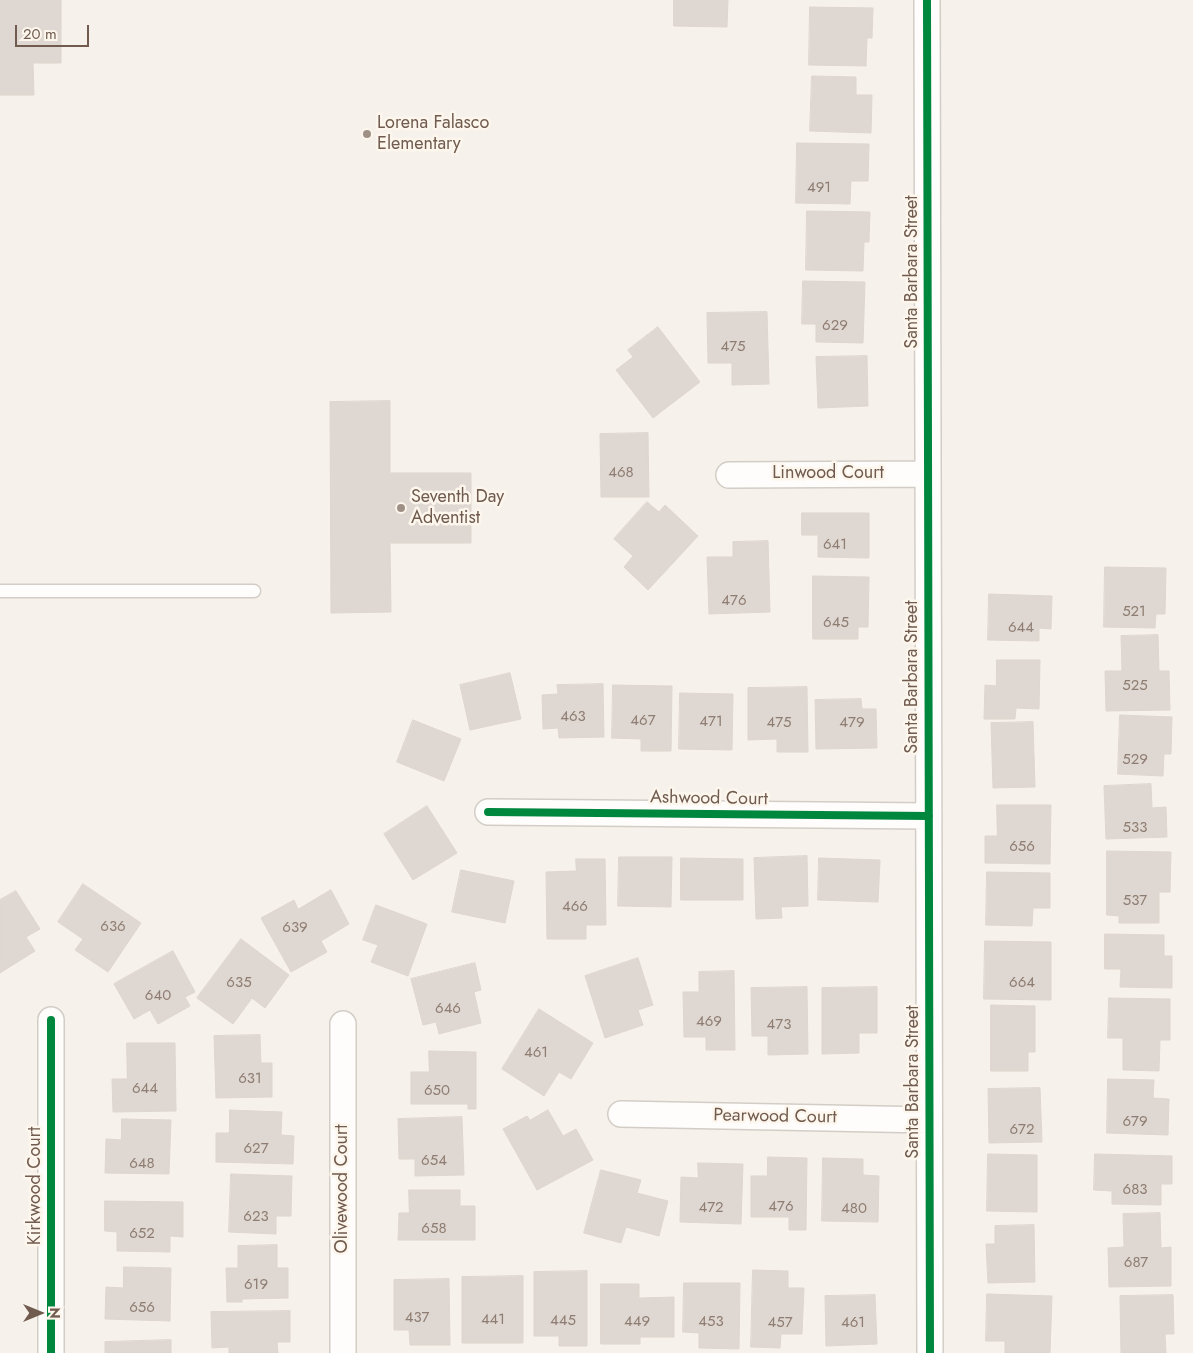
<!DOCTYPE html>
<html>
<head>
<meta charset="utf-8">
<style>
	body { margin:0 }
	#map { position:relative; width:1193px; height:1353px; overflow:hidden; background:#f6f1eb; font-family:Jost,sans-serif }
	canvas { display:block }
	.north { position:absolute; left:15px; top:1288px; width:50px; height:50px; -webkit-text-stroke:4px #fdf6ed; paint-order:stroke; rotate:90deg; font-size:14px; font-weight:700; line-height:20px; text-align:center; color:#705b4e }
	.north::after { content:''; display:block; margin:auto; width:18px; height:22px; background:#705b4e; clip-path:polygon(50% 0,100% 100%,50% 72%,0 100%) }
	.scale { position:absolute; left:15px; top:25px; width:74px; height:22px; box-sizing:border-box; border:2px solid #705b4e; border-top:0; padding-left:6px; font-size:15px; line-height:18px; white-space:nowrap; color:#705b4e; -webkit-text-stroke:4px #fdf6ed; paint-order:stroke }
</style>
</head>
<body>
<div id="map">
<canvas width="1193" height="1353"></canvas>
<div class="north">N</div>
<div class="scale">20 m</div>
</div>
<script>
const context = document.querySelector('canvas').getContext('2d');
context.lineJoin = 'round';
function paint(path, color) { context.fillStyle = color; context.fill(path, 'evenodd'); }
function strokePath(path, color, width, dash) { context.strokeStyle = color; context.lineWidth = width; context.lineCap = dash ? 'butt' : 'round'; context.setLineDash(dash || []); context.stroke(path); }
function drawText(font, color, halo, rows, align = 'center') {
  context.font = font + ' Jost,sans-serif'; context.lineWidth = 5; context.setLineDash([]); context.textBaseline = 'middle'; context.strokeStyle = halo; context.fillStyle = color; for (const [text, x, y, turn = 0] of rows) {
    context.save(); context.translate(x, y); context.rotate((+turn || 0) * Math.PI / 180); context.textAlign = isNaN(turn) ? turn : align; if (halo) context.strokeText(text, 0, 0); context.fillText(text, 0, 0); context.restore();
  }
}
const building = new Path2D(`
	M0,0h61v63h-28l1,32h-34z
	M674,0h54l-1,27 -53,-1z
	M810,7l63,1 -1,30h-5l-1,28 -57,-1z
	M812,76l44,1v18h16l-1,38 -61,-2z
	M797,143l72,1 -1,37h-17l-1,23 -54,-1z
	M807,211l63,1 -1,30h-5l-1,29 -57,-1z
	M803,281l62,1 -2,61 -47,-1v-18h-14z
	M767,312l2,72 -37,1v-22h-24l-1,-50z
	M658,327l42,55 -47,36 -37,-48 17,-13 -5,-7z
	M867,356l1,50 -50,2 -2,-51z
	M390,401v72h81v70h-81l1,69 -60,1 -1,-211z
	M648,433l1,64h-48l-1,-63z
	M647,502l12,10 6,-7 33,31 -50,54 -24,-23 9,-11 -19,-17z
	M802,513h67v45l-51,-1v-22h-16z
	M768,541l2,71 -61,2 -2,-57h26v-15z
	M1105,567l61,1 -1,46h-9l-1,14 -51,-1z
	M813,576l56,1 -1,50h-10v12h-45z
	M989,594l63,2 -1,33 -12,-1v13l-51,-1z
	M1158,635l1,36h10l1,39 -64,1 -1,-40h17l-1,-35z
	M997,660h43l-1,49 -23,-1 -1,11h-31l1,-34 11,1z
	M510,673l11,46 -51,11 -10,-45z
	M603,684l1,53 -45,1 -1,-10 -15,1 -1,-34 16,-1 -1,-9z
	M613,685l59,1 -1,65h-30v-12l-29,-1z
	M807,687l1,65h-31v-13l-29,1v-52z
	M680,693l53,1 -1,56 -53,-1z
	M861,699l1,10h14l1,39 -61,1 -1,-49z
	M1120,715l52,2 -1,37h-7l-1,22 -45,-2z
	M413,720l48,19 -17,42 -47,-19z
	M1033,722l2,65 -42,1 -2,-65z
	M1151,784l1,24 14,-1 1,30 -61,2 -2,-53z
	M997,805h54l-1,59 -65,-1v-27h12z
	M427,806l30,47 -44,27 -29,-46z
	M1107,851l64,1 -1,40h-11v31h-40v-7l-12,-1z
	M807,856l1,50 -27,1 1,11 -26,1 -2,-61z
	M619,857h53l-1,50 -53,-1z
	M681,858l62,1v41h-62z
	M819,858l61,2 -2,42 -60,-2z
	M576,859h29l1,66h-20v14h-39l-1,-67 30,-1z
	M461,870l53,11 -9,42 -53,-11z
	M987,872l63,1v35h-17l-1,18 -46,-1z
	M83,884l58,39 -33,49 -33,-22 8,-11 -25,-17z
	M331,890l18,34 -28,17 6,11 -36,20 -30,-54 33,-18 4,9z
	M16,891l24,38 -14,8 9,14 -35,22v-73z
	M376,905l51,19 -19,52 -37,-14 7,-17 -15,-5z
	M1105,934l59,1v21h8v32l-52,-1 1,-18h-16z
	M241,939l48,36 -24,33 -13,-10 -19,26 -36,-26z
	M985,941l66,1v58l-67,-1z
	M173,951l22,41 -10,5 5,9 -32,18 -8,-14 -16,9 -20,-35z
	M638,958l15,47 -15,5 5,15 -38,13 -20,-62z
	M475,963l6,27 -7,2 7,31 -42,11 -3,-12 -13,3 -12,-46z
	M734,971l1,79h-29v-13h-22l-1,-45h16v-20z
	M807,987l1,67 -40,1v-19h-16l-1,-48z
	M877,987v46h-18v20l-37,1v-66z
	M1109,998l61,1v41h-10l-1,31 -36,-1v-32h-15z
	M991,1005l44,1v46h-7v19h-37z
	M539,1009l54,34 -22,36 -12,-7 -15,24 -42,-27z
	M260,1035l1,28h11v34l-56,1 -2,-62z
	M127,1043h48l1,68 -63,1 -1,-33h15z
	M429,1051l47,1v57h-8v-5h-57v-32h18z
	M1108,1079l46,1 -1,18 16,1 -1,36 -61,-2z
	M1040,1088l2,54 -53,1 -1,-54z
	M230,1110l52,2 -1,23 13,1 -1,28 -77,-2v-29h13z
	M548,1110l15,26 13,-7 17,31 -56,30 -34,-61 24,-13 3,4z
	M462,1117l2,58 -49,1v-17h-16l-1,-40z
	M122,1119l49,1 -2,54 -64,-1 1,-34 15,1z
	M988,1154l49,1v57l-50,-1z
	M1095,1154l77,2v28h-11v21l-49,-1v-13l-18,-1z
	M768,1157l39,1 -1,72h-17v-13h-38v-41h16z
	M823,1158l40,1v16l16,1 -1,46 -56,-1z
	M698,1163l45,1 -2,60 -61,-2 1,-45 17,1z
	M601,1170l40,10 -4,13 31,8 -9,35 -33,-9 -5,16 -37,-10z
	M231,1174l61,2 -1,40h-15v18l-47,-2z
	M409,1190h51v16h15v34h-77l1,-27h10z
	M105,1201l78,1v35l-13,-1v16l-53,-1v-19l-12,-1z
	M1160,1213l1,35 10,-1v39l-62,1 -1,-39 16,-1 -1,-33z
	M1034,1225l1,57 -47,1 -2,-39h9v-18z
	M277,1245v23h11v30l-46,1v3h-15l-1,-34h12v-22z
	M124,1267l47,1 -1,53 -65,-2 1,-32 17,1z
	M753,1270l35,1v17h16l-2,46h-21l-1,14 -29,-1z
	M587,1271v75h-28v-10h-25v-64z
	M523,1276v67h-61v-66z
	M449,1279l1,66h-40l-1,-15h-15v-50z
	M684,1283h56l-1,66 -40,-1v-15l-16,-1z
	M601,1284h38v14l35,-1v40h-34v7h-39z
	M987,1294l65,2 -2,57h-45v-12h-19z
	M875,1295l2,49 -51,2 -1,-50z
	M1173,1295l1,39h-9l1,19h-45l-1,-57z
	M290,1311v31h-13l1,11h-49v-6l-17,1 -1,-36z
	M171,1340v13h-66v-11z`);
const lane = new Path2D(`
	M0,591h254`);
const street = new Path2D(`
	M927,0l3,1353
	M729,475l199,-1
	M488,812l441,4
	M343,1024v329
	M621,1114l308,6
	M51,1353v-333`);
const cycleway = new Path2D(`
	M927,0l3,1353
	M488,812l441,4
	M51,1353v-333`);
const markers = [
	[367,134,5,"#9f9085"],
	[401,508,5,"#9f9085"]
];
const numberNames = [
	["491",819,188],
	["629",835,326],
	["475",733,347],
	["468",621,473],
	["641",835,545],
	["476",734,601],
	["521",1134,612],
	["645",836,623],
	["644",1021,628],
	["525",1135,686],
	["463",573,717],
	["467",643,721],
	["471",711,722],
	["475",779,723],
	["479",852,723],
	["529",1135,760],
	["533",1135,828],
	["656",1022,847],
	["537",1135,901],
	["466",575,907],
	["636",113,927],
	["639",295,928],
	["635",239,983],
	["664",1022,983],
	["640",158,996],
	["646",448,1009],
	["469",709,1022],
	["473",779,1025],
	["461",536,1053],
	["631",250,1079],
	["644",145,1089],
	["650",437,1091],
	["679",1135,1122],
	["672",1022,1130],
	["627",256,1149],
	["654",434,1161],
	["648",142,1164],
	["683",1135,1190],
	["476",781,1207],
	["472",711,1208],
	["480",854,1209],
	["623",256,1217],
	["658",434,1229],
	["652",142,1234],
	["687",1136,1263],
	["619",256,1285],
	["656",142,1308],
	["437",417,1318],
	["441",493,1320],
	["445",563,1321],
	["449",637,1322],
	["453",711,1322],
	["457",780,1323],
	["461",853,1323]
];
const poiNames = [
	["Lorena Falasco",377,124],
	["Elementary",377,145],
	["Seventh Day",411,498],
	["Adventist",411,519]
];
const streetNames = [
	["Santa Barbara Street",913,272,-90],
	["Linwood Court",828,474],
	["Santa Barbara Street",913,677,-90],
	["Ashwood Court",709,799,1],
	["Santa Barbara Street",914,1082,-90],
	["Pearwood Court",775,1117,1],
	["Kirkwood Court",36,1186,-90],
	["Olivewood Court",343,1189,-90]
];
paint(building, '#dfd7d1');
strokePath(building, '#ded5ce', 1);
strokePath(lane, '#d3cdc6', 15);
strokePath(street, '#d3cdc6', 28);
strokePath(lane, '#fefdfc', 12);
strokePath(street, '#fefdfc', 25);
strokePath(cycleway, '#00873e', 8);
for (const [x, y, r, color] of markers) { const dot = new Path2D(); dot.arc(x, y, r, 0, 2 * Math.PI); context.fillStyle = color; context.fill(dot); strokePath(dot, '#fdf6ed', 2); }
drawText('15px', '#8e7d72', null, numberNames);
drawText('18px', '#705b4e', '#fdf6ed', poiNames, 'left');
drawText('18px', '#705b4e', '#fdf6ed', streetNames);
</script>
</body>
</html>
